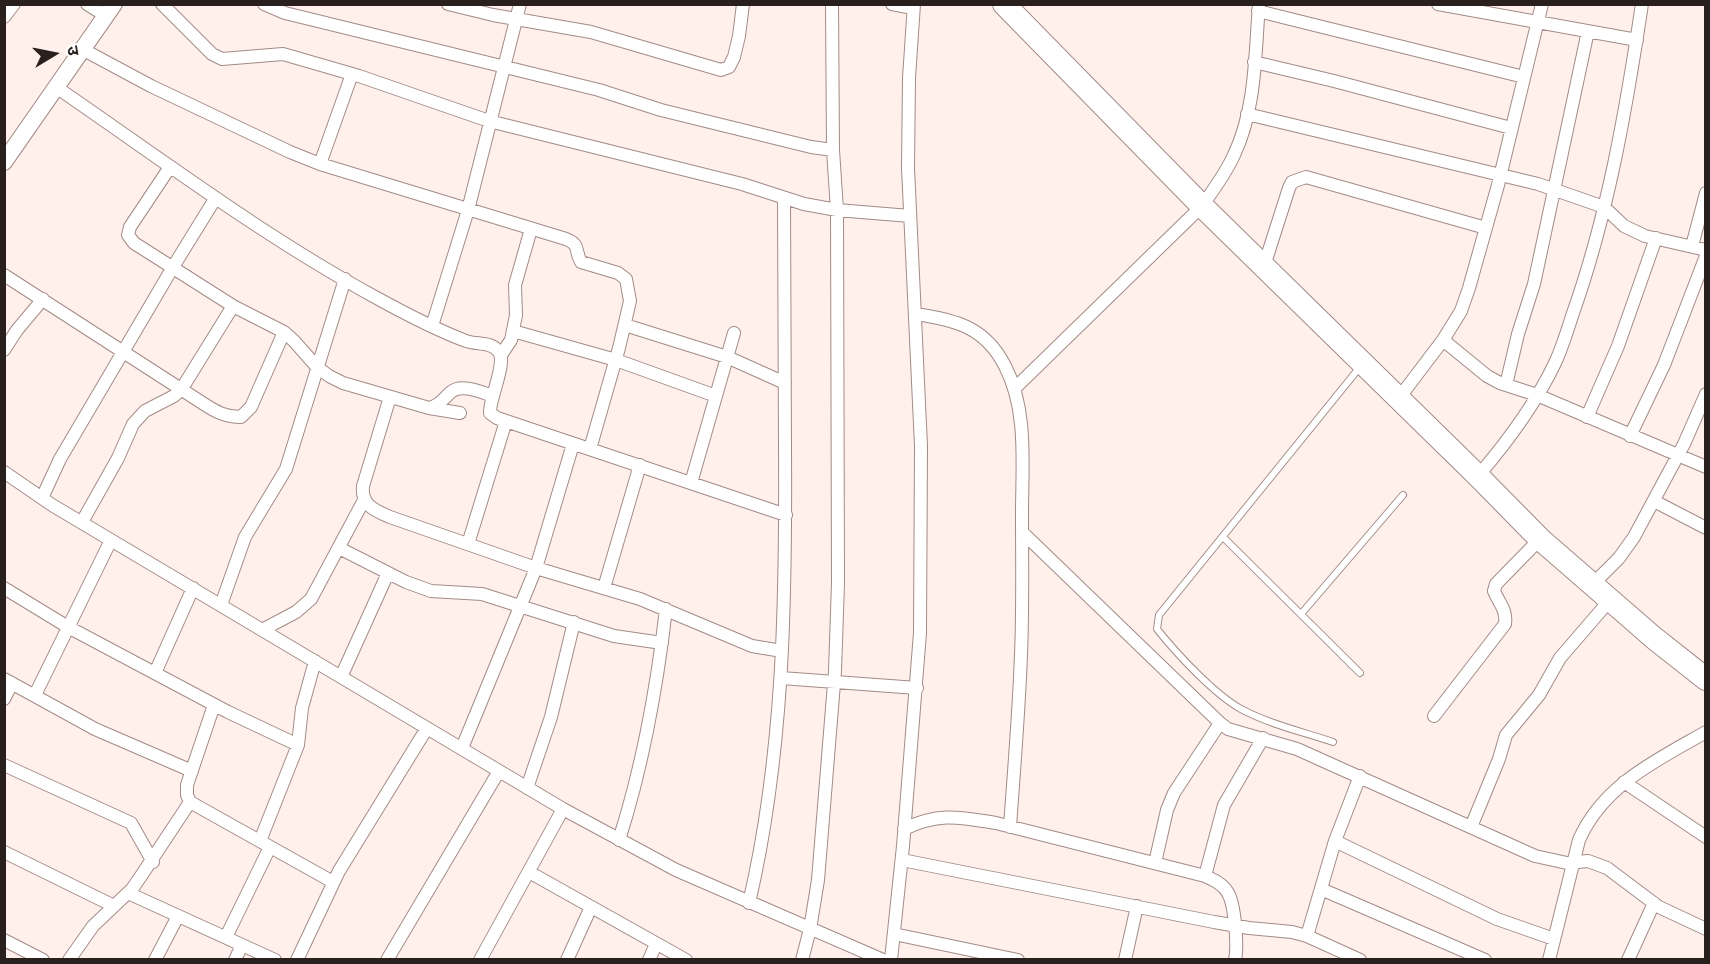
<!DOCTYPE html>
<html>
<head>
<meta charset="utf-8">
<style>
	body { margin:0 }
	#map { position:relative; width:1710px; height:964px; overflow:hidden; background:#fff0ec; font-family:Overpass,"Noto Sans Devanagari",sans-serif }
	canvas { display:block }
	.frame { position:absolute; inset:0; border:6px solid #29201e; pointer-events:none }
	.north { position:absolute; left:24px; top:24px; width:60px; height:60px; -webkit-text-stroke:4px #fff; paint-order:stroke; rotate:80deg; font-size:16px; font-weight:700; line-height:24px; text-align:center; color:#29201e }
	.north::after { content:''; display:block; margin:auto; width:21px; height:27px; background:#29201e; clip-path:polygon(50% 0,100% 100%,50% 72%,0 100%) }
</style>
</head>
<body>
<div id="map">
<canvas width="1710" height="964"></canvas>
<div class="frame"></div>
<div class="north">उ</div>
</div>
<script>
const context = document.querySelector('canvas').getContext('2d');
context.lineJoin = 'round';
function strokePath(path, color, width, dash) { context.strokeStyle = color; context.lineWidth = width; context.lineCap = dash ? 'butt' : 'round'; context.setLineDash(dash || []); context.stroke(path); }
const lane = new Path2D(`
	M1223,537l137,136
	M1301,614l102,-119
	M1333,742c-30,-10 -64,-18 -92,-33 -27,-15 -65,-56 -84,-80l2,-14 201,-248`);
const street = new Path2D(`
	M87,4l19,12
	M162,4l50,50 10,5 61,-5 76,22 130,45 253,63 62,20 33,6 73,6
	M264,4l21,9 314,77 62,20 150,37 22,3
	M448,4l45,11 98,17 130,38 8,-3 5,-10 5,-21 4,-32
	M892,4l21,4
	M1438,4l199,36
	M1258,11l266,66
	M4,17l10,-13
	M82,49l69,37 139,66 30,12 246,75c15,6 8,11 15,23l37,11 8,6 4,22 -11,47 -29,101
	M1254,62l80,19 177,47
	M56,87c105,72 207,149 319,210 29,16 59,32 91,44 11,4 25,0 33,11 8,11 -10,47 -9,61l7,5 289,97
	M1247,114l291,70 66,23 20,19 21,10 61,14
	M320,164l32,-90
	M170,167l-40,60 -2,8 6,8 99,63 51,26 10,9 23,26 12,9 14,7 86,25c11,-3 14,-9 22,-16 10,-9 30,0 42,4
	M1692,246l14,-53
	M1264,266l25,-78 3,-6 14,-5 180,51
	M4,275l200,129c12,8 22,13 37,13l10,-10 33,-75
	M916,314c40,6 69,13 89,52 23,44 17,99 17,148 0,46 1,94 -1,140 -2,58 -7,115 -11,173
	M625,325l102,32 58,26
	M432,326l36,-116 52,-206
	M513,331l103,29 100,36
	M1443,340l44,36 13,7 37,12 169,72
	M4,350l13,-20 26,-31
	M501,355l10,-15 5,-25 -1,-30 16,-56
	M1506,385l12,-51 16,-50 54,-253
	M1015,388l187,-182c12,-17 24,-33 32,-51 22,-46 21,-101 25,-151
	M390,397l-27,89c-2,19 11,24 27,31l146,51 104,31 112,47 30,5
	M1399,398l44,-58 18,-29 8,-23 29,-103 44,-181
	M429,408l31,5
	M1587,417l31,-71 38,-108
	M1630,436l34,-71 42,-109
	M4,472l48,33 511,304 113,61 207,90
	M1478,476c30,-35 57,-71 77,-113 7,-15 12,-31 17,-47 36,-101 54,-206 70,-312
	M691,483l43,-150
	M42,498l18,-39 113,-192 42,-68
	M1654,501l52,27
	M82,522l36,-64 15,-34 12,-13 29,-15 7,-6 52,-84
	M1022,532l198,191 8,6 69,20 238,107 32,7 21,-2 19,7 52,39 47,22
	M468,544l38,-123
	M339,548l67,34 25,9 51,3 132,42 48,7
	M1592,585l27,-27 15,-21 50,-93 22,-50
	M4,588l64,39 160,85 70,33
	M604,588l36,-123
	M221,605l24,-68 41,-68 59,-190
	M262,630l34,-18 15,-13 53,-99
	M155,673l38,-85
	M341,677l47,-104
	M781,678l136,10
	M4,679l91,50 97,42
	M35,695l76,-155
	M4,699l8,-16
	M214,705l-27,80v10l3,7 143,80
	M1434,716l71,-92c2,-14 -6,-21 -11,-33l2,-7 44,-45
	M462,748l74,-180 37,-124
	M4,765l127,58 22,39
	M1624,782l82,55
	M527,788l24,-71 23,-95
	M1471,827l28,-68 7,-24 33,-40 21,-37 50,-58
	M904,829c35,-17 55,-12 92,-6l209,53c9,4 18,8 23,17 7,12 10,53 7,67
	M619,840c24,-75 38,-153 47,-231
	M260,841l38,-96 4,-37 13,-47
	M1335,841l162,78 57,20
	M4,852l110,54
	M902,860l312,62 35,6 43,4 15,4 53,24
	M1155,863l12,-53 7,-17 46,-70
	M529,872l157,88
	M1205,876l19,-71 39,-67
	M1321,889l164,71
	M128,893l147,67
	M749,903c35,-150 37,-303 36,-456 0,-83 -1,-166 -1,-249
	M894,934l124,26
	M1307,936l28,-95 25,-65
	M226,937l44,-90
	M4,940l39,20
	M69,960l24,-34 39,-37 9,-13 49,-74
	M155,960l23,-44
	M235,960l7,-15
	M297,960l42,-89 88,-143
	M387,960l112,-189
	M480,960l83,-151
	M567,960l24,-53
	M649,960l7,-16
	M802,960l8,-31 8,-49 17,-209 3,-88 -1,-373 -4,-60 -1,-146
	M891,960l12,-114 17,-213 1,-187 -13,-278 1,-90 5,-74
	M1125,960l12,-54
	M1549,960l30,-120c24,-55 78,-80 127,-108
	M1628,960l26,-57`);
const secondary = new Path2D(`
	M4,162l110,-158`);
const highway = new Path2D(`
	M1004,4l198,202 276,270 62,63 114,99 52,41`);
strokePath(lane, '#a38b86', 8);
strokePath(street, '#a38b86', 14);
strokePath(secondary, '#a38b86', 18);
strokePath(highway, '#a38b86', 24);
strokePath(lane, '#fff', 6);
strokePath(street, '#fff', 12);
strokePath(secondary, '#fff', 16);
strokePath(highway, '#fff', 22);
</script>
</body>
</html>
